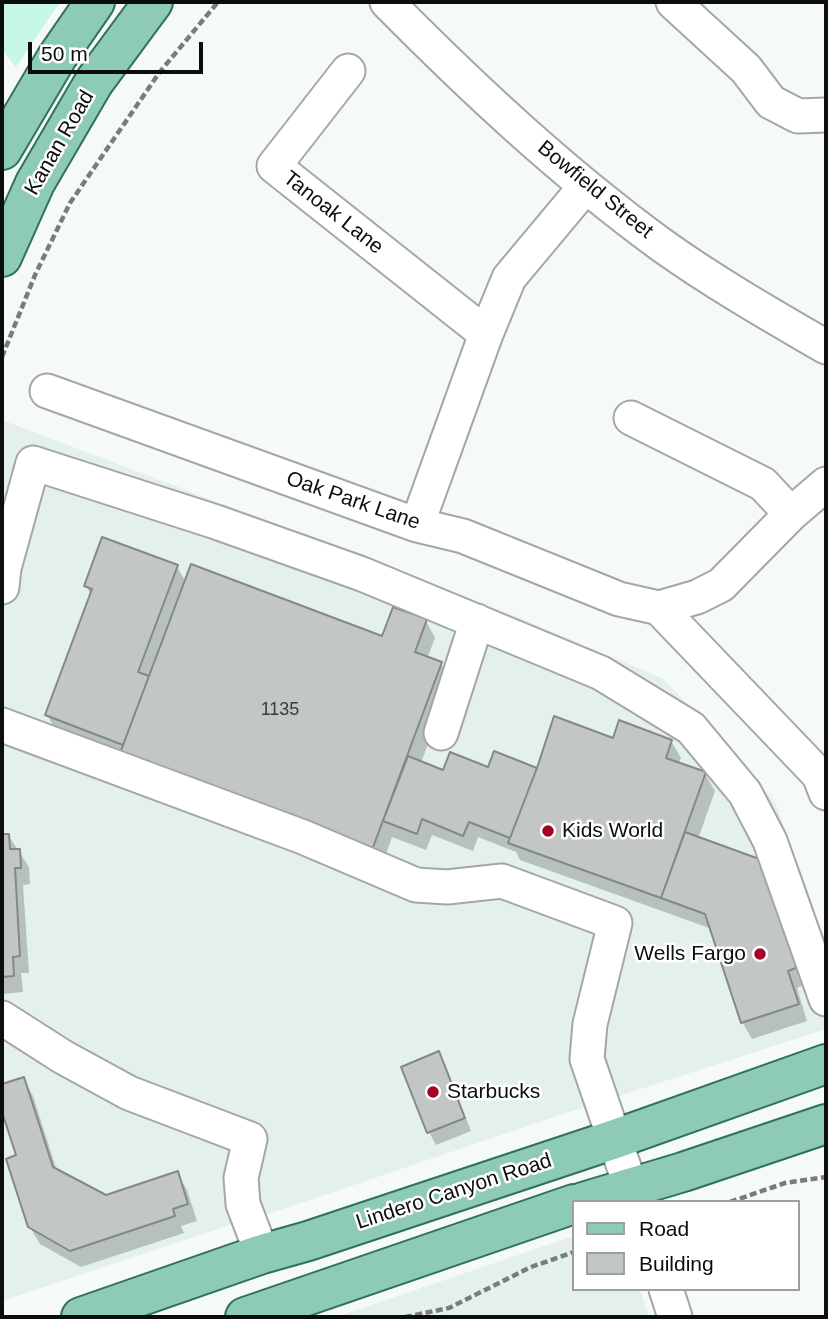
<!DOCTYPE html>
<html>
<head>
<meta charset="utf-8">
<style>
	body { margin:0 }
	#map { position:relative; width:828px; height:1319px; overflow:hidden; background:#f5f9f8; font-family:Helvetica,sans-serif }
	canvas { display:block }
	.frame { position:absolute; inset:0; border:4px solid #0c0e0d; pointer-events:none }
	.legend { position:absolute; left:572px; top:1200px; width:228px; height:91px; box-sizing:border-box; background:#fff; border:2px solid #9e9f9e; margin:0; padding:9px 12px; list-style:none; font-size:21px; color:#0c0e0d }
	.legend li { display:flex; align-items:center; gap:14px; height:35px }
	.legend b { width:35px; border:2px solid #9e9f9e }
	.scale { position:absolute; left:28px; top:42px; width:175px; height:32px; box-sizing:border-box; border:4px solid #0c0e0d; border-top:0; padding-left:9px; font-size:21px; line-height:24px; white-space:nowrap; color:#0c0e0d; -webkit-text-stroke:5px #fff; paint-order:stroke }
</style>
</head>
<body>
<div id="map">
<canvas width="828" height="1319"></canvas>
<div class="frame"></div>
<ul class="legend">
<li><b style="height:9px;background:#8ecab8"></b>Road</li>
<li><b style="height:19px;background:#c2c6c5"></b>Building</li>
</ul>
<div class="scale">50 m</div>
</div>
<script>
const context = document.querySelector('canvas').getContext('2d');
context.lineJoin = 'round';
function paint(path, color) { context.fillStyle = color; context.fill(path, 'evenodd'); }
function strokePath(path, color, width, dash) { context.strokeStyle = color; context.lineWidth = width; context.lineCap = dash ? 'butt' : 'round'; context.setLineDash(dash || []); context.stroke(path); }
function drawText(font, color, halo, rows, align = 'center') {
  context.font = font + ' Helvetica,sans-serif'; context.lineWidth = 5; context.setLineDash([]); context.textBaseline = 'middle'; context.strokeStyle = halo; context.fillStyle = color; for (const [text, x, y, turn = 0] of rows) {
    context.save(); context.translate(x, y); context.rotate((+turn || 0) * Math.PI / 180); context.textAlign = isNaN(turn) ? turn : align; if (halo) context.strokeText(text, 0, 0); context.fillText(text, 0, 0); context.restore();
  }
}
const built = new Path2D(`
	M2,420l501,191 161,68 111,123 51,141v86l-266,86 -277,94 -47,14 -234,78z
	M574,1236v53h66l9,28h-313z`);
const green = new Path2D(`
	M2,2h58l-44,65 -14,-17z`);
const shadow = new Path2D(`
	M177,567l9,15 197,57 43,-18 9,17 -8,21 14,5 10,17 -30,82 23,10 45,-3h50l75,-30 57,1 10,17 -3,6 27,10 10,17 -17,48 63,23 45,122 -9,4 10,33 -55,18 -10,-17 -30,-93 -192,-69 -4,-8 -38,-15 -5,14 -41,-16 -6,15 -34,-13 -10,29 -326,-135 -9,-17 44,-119 -5,-9z
	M8,835l21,32 1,17 -7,1 6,88h-8l2,19 -21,2v-158z
	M438,1054l8,12 25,65 -35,14 -7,-13z
	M23,1079l10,17 24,75 49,26 71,-24 10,17 10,31 -16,5 3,7 -103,34 -41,-23 -10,-17 -12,-71 -16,-50v-20z`);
const building = new Path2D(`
	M102,537l76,28 -40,107 11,4 -26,69 -78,-30 47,-126 -8,-3z
	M191,564l191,72 11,-29 34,12 -12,33 27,10 -70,188 -256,-86z
	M554,716l59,22 6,-18 53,20 -6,18 40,14 -45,126 -153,-55 29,-75z
	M494,751l43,17 -27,70 -41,-16 -6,14 -41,-17 -5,15 -34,-13 25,-65 35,14 7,-18 38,15z
	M685,832l77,28 36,107 -10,4 11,33 -58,19 -36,-109 -44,-16z
	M2,834h7l1,15h10l1,19h-6l5,88 -7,1 1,19 -12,1z
	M439,1051l26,67 -38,15 -26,-66z
	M24,1077l29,90 53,28 72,-24 10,33 -15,5 2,7 -105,35 -42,-24 -22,-68 10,-4 -14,-43v-28z`);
const path = new Path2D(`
	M2,357l33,-82 35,-72 89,-130 59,-71
	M730,1202l55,-19 41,-6
	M405,1317l44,-9 82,-41 43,-15`);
const minor = new Path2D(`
	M387,2c86,87 176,171 276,244 52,37 108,69 163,101
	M673,2l73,67 25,33 27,14 28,-1
	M348,71l-74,95 212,168
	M47,391l370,134 46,11 156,63 40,9 38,-11 24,-12 70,-71 35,-30
	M631,418l132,66 28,30
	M417,525l69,-191 23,-56 76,-91
	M2,587l2,-19 29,-105 183,59 146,52 239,99 90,55 54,65 25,48 56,158
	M659,608l160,167 7,18
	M2,725l301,112 113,48 31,2 55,-6 113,42 -25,101 -3,35 49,143
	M441,733l36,-112
	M2,1018l61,39 66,36 121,46 -9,39 2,26 19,50
	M666,1289l9,28`);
const major = new Path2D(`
	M2,150l55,-93 38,-55
	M2,257l33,-74 59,-101 59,-80
	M583,1202l100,-30 143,-48
	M81,1317l181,-63 46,-13 307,-102 211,-75
	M245,1317l329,-113`);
const markers = [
	[548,831,7,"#a30427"],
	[760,954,7,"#a30427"],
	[433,1092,7,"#a30427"]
];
const numberNames = [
	["1135",280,710]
];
const streetNames = [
	["Kanan Road",60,143,-60],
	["Bowfield Street",595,190,39],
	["Tanoak Lane",333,213,38],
	["Oak Park Lane",353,501,19],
	["Lindero Canyon Road",454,1192,-18]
];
const poiNames = [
	["Kids World",562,831],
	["Wells Fargo",746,954,"right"],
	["Starbucks",447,1092]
];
paint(built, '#e4f0eb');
paint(green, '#c6f8e5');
paint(shadow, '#0003');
paint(building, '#c2c6c5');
strokePath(building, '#848886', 2);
strokePath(minor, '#a4a7a6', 37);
strokePath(major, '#2f715e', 42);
strokePath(path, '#797c7b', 4.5, [7, 3.5]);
strokePath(minor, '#fff', 33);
strokePath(major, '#8ecab8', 38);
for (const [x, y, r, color] of markers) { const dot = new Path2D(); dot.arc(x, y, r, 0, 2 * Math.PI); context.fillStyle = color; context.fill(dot); strokePath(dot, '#fff', 2.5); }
drawText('18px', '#3a3c3b', null, numberNames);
drawText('21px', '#0c0e0d', '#fff', streetNames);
drawText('21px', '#0c0e0d', '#fff', poiNames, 'left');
</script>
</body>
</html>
